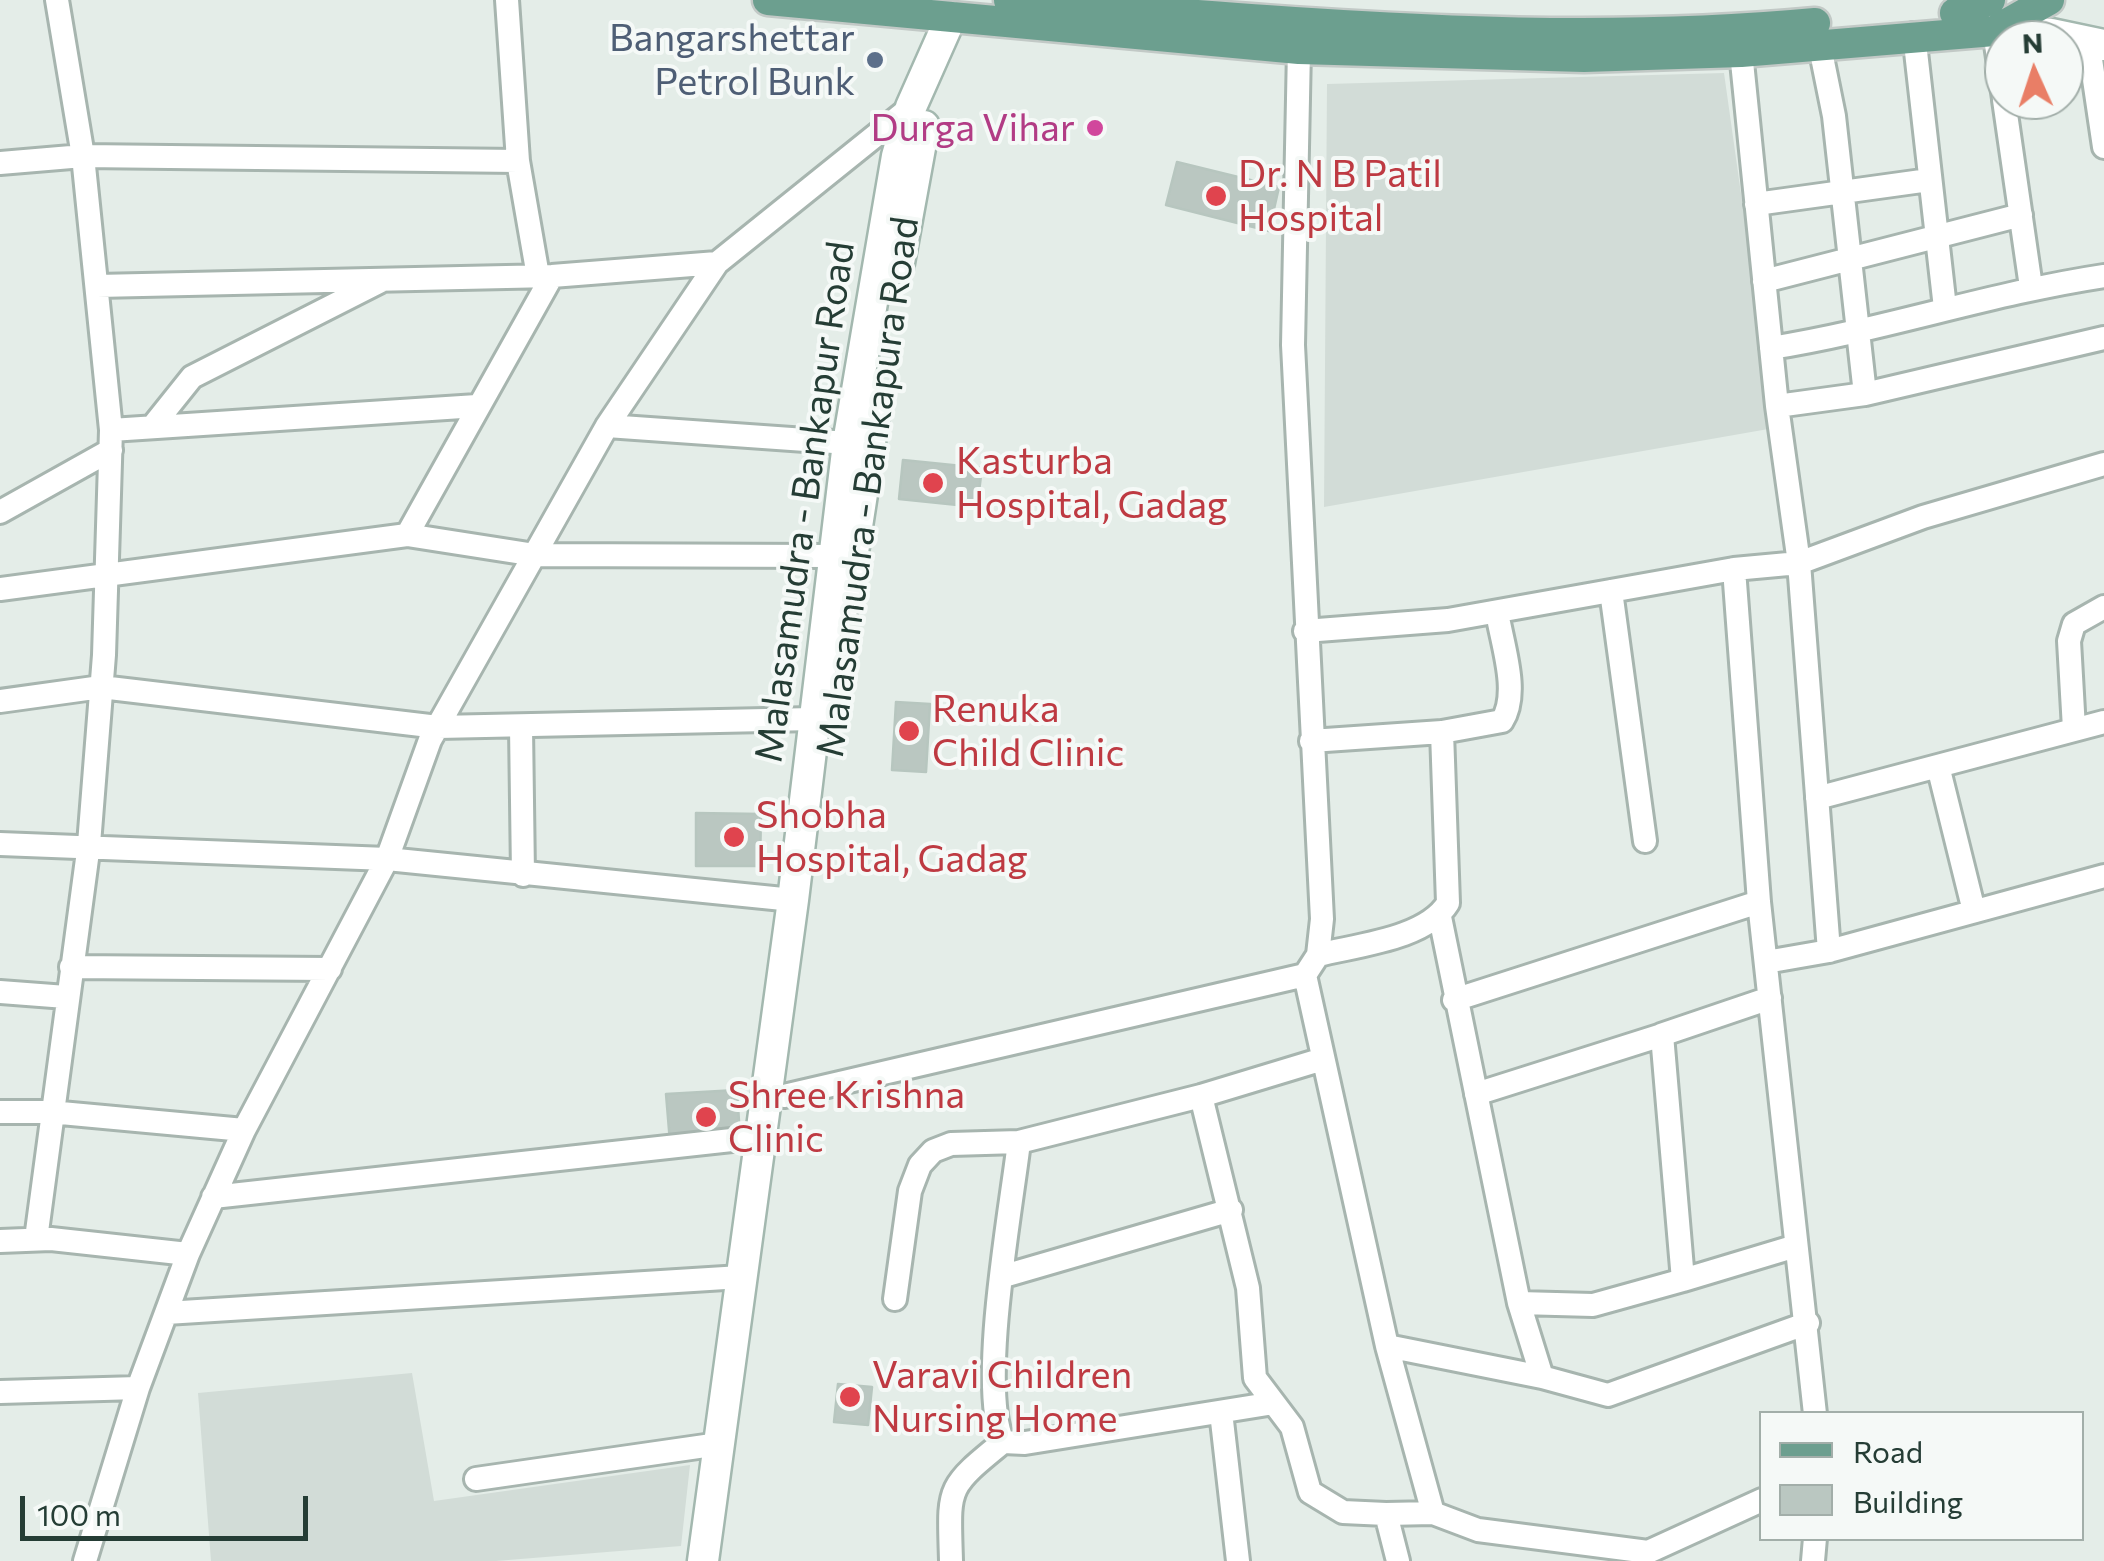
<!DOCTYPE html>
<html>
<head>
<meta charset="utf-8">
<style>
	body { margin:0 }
	#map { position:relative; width:2104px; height:1561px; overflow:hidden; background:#e4ede8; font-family:Commissioner,sans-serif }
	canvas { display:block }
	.legend { position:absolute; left:1759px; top:1411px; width:325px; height:130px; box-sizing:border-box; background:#f5f9f7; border:2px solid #a2aea9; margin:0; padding:12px 18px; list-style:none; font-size:30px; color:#253d35 }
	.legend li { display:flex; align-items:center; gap:20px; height:50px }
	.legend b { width:50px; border:2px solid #a2aea9 }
	.north { position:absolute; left:1984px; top:20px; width:100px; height:100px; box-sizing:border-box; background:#f5f9f7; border:2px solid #a2aea9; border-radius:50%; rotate:357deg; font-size:28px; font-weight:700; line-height:40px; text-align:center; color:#253d35 }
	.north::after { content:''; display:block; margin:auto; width:35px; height:45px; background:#e97e66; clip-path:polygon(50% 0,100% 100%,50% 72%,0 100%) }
	.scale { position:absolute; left:20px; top:1496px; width:288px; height:45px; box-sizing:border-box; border:5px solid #253d35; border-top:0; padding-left:12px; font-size:30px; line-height:35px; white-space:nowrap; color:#253d35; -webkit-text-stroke:8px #f5f9f7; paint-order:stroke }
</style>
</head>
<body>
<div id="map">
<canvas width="2104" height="1561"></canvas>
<ul class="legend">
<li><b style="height:12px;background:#6c9f8f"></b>Road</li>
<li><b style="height:28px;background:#bac7c1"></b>Building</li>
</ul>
<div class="north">N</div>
<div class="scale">100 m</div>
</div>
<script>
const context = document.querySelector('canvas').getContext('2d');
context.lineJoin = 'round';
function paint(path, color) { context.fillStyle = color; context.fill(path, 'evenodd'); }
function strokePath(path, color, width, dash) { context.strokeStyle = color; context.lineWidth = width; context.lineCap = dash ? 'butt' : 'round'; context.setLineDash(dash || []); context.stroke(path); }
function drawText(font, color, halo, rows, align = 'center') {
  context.font = font + ' Commissioner,sans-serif'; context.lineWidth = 8; context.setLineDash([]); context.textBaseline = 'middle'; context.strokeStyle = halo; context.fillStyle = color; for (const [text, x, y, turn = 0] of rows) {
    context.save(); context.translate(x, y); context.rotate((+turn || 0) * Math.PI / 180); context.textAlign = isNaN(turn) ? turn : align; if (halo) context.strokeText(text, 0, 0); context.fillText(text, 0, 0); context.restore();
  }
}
const built = new Path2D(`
	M1724,73l50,355 -450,79 3,-423z
	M412,1373l22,128 256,-36 -9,81 -185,15h-285l-13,-168z`);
const building = new Path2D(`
	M1177,162l102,25 -10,44 -103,-26z
	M903,460l79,8 -5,39 -78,-8z
	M896,702l34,2 -4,68 -34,-2z
	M696,813l65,1 -1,52h-64z
	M737,1090l3,47 -70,5 -4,-48z
	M838,1384l34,3 -4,38 -34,-3z`);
const street = new Path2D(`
	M507,0l11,161 20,115
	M1994,31l10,68
	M1914,34l31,274
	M2088,39l16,108
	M1819,42l15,74 31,278
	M1741,52l36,354 22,157 30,388
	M2004,100l27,187
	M0,163l83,-7 435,5
	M1756,204l173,-24
	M1764,281l257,-66
	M97,286l455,-10 165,-13
	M1771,348c113,-18 220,-55 333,-72
	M1777,406l88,-12 239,-56
	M607,426l241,17
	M152,427l40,-50 189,-96
	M111,430l366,-24
	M0,512l111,-62
	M407,535l145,-259
	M1734,569l25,333 56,512
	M0,589l407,-54 128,20 296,1
	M1611,591l34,250
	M1305,631l143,-11 286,-51 65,-6 124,-46 181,-53
	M0,701l101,-14 337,40 375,-8
	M521,727l2,148
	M2074,729l-5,-88 5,-17 30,-17
	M1311,741l131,-9 60,-11c18,-28 0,-77 -5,-109
	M1938,766l36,145
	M1817,798l287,-76
	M0,844l387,15 406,41
	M1318,955c39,-10 108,-16 130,-52l-6,-171
	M1766,962l63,-11 275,-75
	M71,967l259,2
	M1305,975l82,371 46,167 45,17 170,22 114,-52
	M0,992l66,5
	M1454,1000l305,-98
	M1661,1035l109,-37
	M1476,1094l186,-59 21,245 -90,25 -74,-2
	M784,1096l521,-121 13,-20 4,-36 -29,-574 6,-296
	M1201,1096l47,192 7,90 37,49 18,65 33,20 43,2
	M0,1112h50l194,18
	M213,1197l546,-60
	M36,1239l53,-395 15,-189 7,-225 -28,-274 -26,-156
	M0,1241l51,-2 137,15
	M1004,1276l227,-66
	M1683,1280l113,-34
	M895,1299l15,-108 10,-26 13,-14 18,-7 68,-2 182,-46 122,-37
	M166,1313l575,-36
	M1387,1346l155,31 -23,-74 -79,-386
	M1542,1377l66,18 200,-72
	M0,1392l138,-4
	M1221,1412l17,149
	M1003,1442c-25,-56 8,-232 16,-300
	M476,1479l243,-35
	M85,1561l53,-173 50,-134 56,-124 143,-271 43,-119 177,-314 110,-163 194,-156
	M951,1561c-2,-74 -6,-72 52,-119l22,1 249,-40
	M1398,1561l-12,-47 47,-1
	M1813,1561l2,-23`);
const secondary = new Path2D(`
	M1994,31l57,3 53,11
	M898,268l26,-142
	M845,604l32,-207
	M703,1561l90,-661 55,-457 49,-287 14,-49 40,-90`);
const primary = new Path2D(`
	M768,0l531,49 285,8 157,-5 253,-21 55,-31
	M1009,0c267,21 538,48 806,23
	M1955,13l35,-13`);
const markers = [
	[875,60,10,"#5c6f8a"],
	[1095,128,10,"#d1479c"],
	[1216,196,12,"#e0444e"],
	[933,483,12,"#e0444e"],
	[909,731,12,"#e0444e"],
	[734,837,12,"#e0444e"],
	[706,1117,12,"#e0444e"],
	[850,1397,12,"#e0444e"]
];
const serviceNames = [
	["Bangarshettar",855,38],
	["Petrol Bunk",855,82]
];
const hotelNames = [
	["Durga Vihar",1075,128]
];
const healthNames = [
	["Dr. N B Patil",1238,174],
	["Hospital",1238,218],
	["Kasturba",956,461],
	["Hospital, Gadag",956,505],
	["Renuka",932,709],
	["Child Clinic",932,753],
	["Shobha",756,815],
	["Hospital, Gadag",756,859],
	["Shree Krishna",728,1095],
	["Clinic",728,1139],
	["Varavi Children",872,1375],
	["Nursing Home",872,1419]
];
const streetNames = [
	["Malasamudra - Bankapura Road",868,487,-82],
	["Malasamudra - Bankapur Road",805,502,-82]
];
paint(built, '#d2dcd7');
paint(building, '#bac7c1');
strokePath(building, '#b7c6bf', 2.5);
strokePath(street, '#a7b5af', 28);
strokePath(secondary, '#a3b8af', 35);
strokePath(primary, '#c2c9c6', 35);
strokePath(street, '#fff', 22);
strokePath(secondary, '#fff', 30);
strokePath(primary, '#6c9f8f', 30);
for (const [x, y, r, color] of markers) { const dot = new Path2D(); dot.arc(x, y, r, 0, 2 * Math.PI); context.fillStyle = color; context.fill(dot); strokePath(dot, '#f5f9f7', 4); }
drawText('38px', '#4e5e75', '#f5f9f7', serviceNames, 'right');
drawText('38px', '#b23c85', '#f5f9f7', hotelNames, 'right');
drawText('38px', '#be3a42', '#f5f9f7', healthNames, 'left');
drawText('38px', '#253d35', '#f5f9f7', streetNames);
</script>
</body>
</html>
